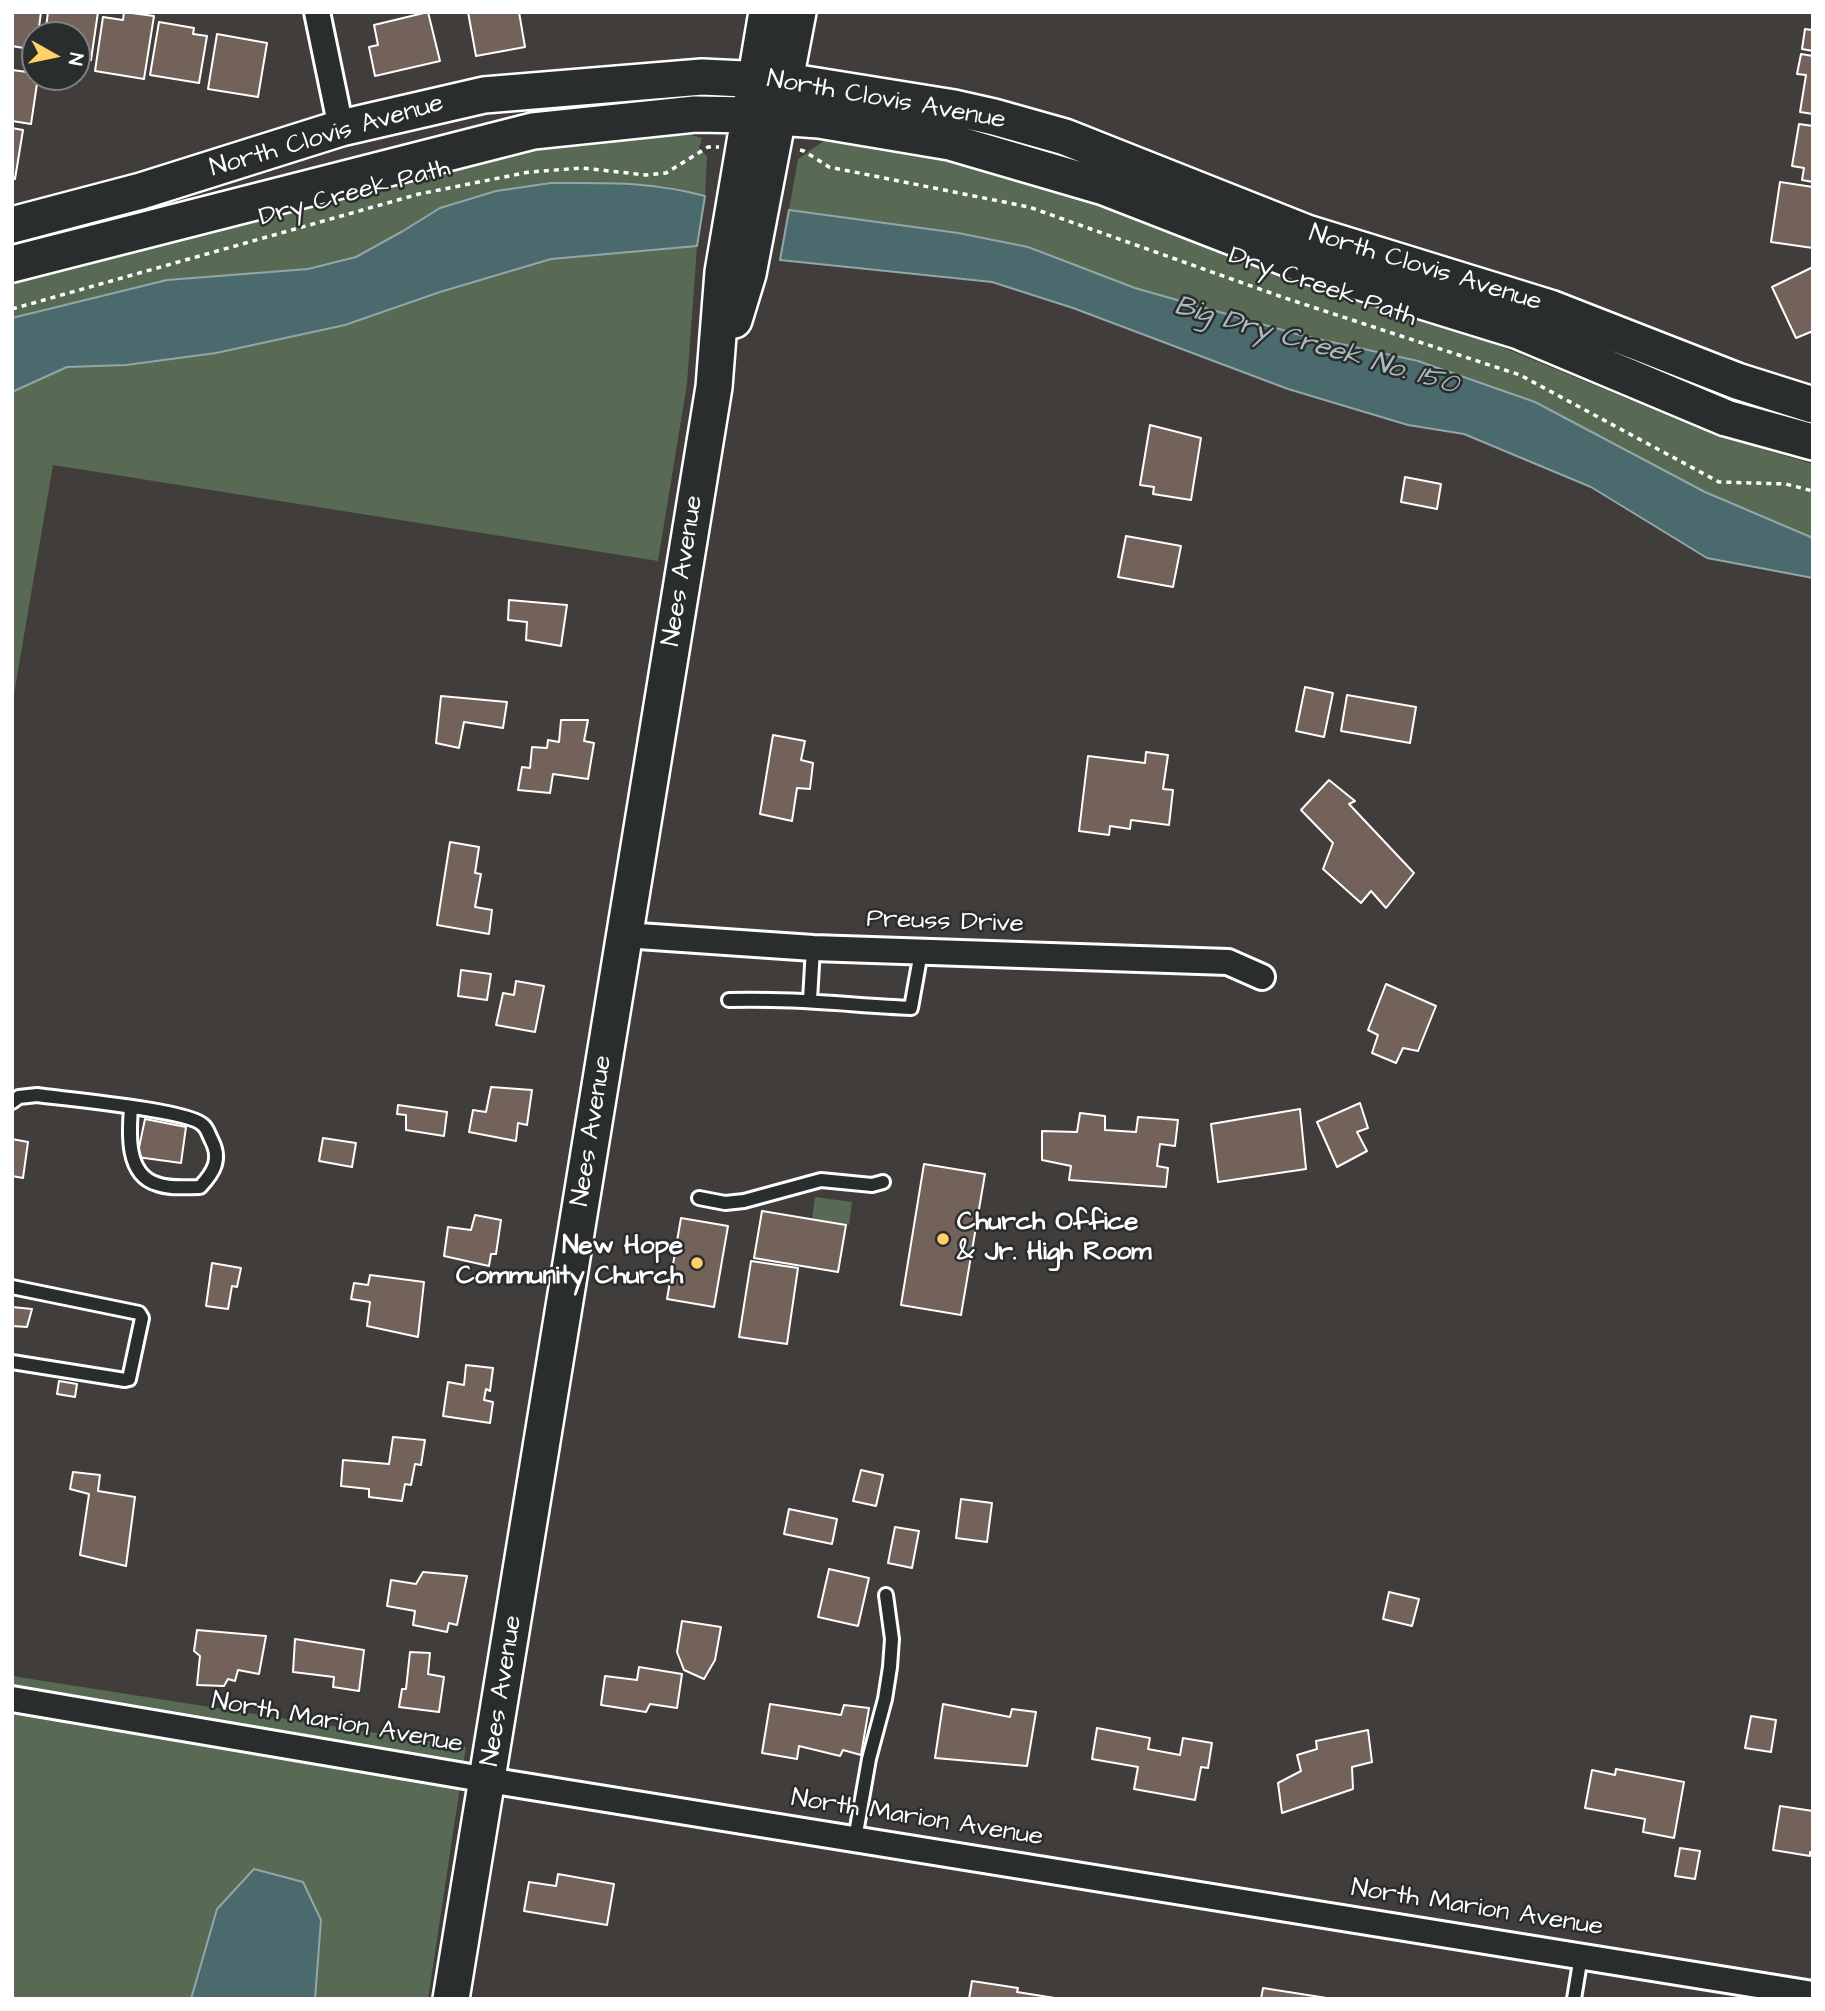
<!DOCTYPE html>
<html>
<head>
<meta charset="utf-8">
<style>
	body { margin:0 }
	#map { position:relative; width:1825px; height:2011px; overflow:hidden; background:#403d3b; font-family:"Architects Daughter",sans-serif }
	canvas { display:block }
	.frame { position:absolute; inset:0; border:14px solid #fff; pointer-events:none }
	.north { position:absolute; left:21px; top:21px; width:70px; height:70px; box-sizing:border-box; background:#2a2d2e; border:2px solid #7f8182; border-radius:50%; rotate:99deg; font-size:19px; font-weight:700; line-height:28px; text-align:center; color:#fff }
	.north::after { content:''; display:block; margin:auto; width:24px; height:32px; background:#ffd166; clip-path:polygon(50% 0,100% 100%,50% 72%,0 100%) }
</style>
</head>
<body>
<div id="map">
<canvas width="1825" height="2011"></canvas>
<div class="frame"></div>
<div class="north">N</div>
</div>
<script>
const context = document.querySelector('canvas').getContext('2d');
context.lineJoin = 'round';
function paint(path, color) { context.fillStyle = color; context.fill(path, 'evenodd'); }
function strokePath(path, color, width, dash) { context.strokeStyle = color; context.lineWidth = width; context.lineCap = dash ? 'butt' : 'round'; context.setLineDash(dash || []); context.stroke(path); }
function drawText(font, color, halo, rows, align = 'center') {
  context.font = font + ' "Architects Daughter",sans-serif'; context.lineWidth = 5; context.setLineDash([]); context.textBaseline = 'middle'; context.strokeStyle = halo; context.fillStyle = color; for (const [text, x, y, turn = 0] of rows) {
    context.save(); context.translate(x, y); context.rotate((+turn || 0) * Math.PI / 180); context.textAlign = isNaN(turn) ? turn : align; if (halo) context.strokeText(text, 0, 0); context.fillText(text, 0, 0); context.restore();
  }
}
const green = new Path2D(`
	M691,135l11,3 -3,10 8,8 -2,40 -33,-9 -52,-4h-69l-111,25 -37,23 -47,26 -48,12 -141,11 -155,38v-36l339,-90 183,-44 93,-10z
	M825,140l112,17 118,31 245,97 168,48 247,102 98,29v74l-108,-46 -287,-131 -118,-26 -165,-47 -107,-41 -70,-14 -169,-23 9,-51z
	M697,246l-10,138 -29,177 -605,-96 -41,241v-314l55,-25 59,-2 219,-40 95,-33 111,-33z
	M815,1197l37,5 -3,23 -37,-5z
	M12,1676l454,71 -38,252h-416z`);
const water = new Path2D(`
	M551,183c55,0 100,-2 154,13l-8,50 -146,13 -111,33 -95,33 -129,28 -90,12 -59,2 -55,25v-74l155,-38 141,-11 48,-12 47,-26 37,-23 56,-17z
	M789,210l169,23 70,14 107,41 165,47 118,26 117,41 170,90 108,46v40l-106,-20 -116,-71 -127,-53 -56,-9 -120,-36 -215,-81 -81,-26 -212,-22z
	M254,1869l49,13 18,38 -6,79h-124l26,-90z`);
const building = new Path2D(`
	M12,12h29l-3,23h-3v15l-23,-4z
	M48,12h50l-7,48 -14,-2v-23h-32z
	M124,12l30,4 -10,63 -49,-8 8,-54 20,3z
	M428,12l12,49 -65,15 -6,-29 9,-2 -4,-20z
	M468,12h51l6,35 -49,9z
	M159,22l35,6 -1,6 14,2 -8,47 -49,-8z
	M1813,28v23l-11,-2 3,-20 7,1z
	M217,34l50,9 -9,54 -50,-8z
	M1801,54l12,2v58l-13,-2 6,-37 -9,-1z
	M12,70l23,3v4h3l-7,47 -19,-3z
	M1799,124l14,2v56l-11,-2 2,-12 -12,-2z
	M12,128l11,2 -8,49 -3,-1z
	M1780,182l33,5v61l-42,-6z
	M1813,267v64l-17,7 -24,-51z
	M1150,425l51,13 -10,62 -38,-6 1,-7 -14,-2z
	M1405,477l36,7 -4,25 -36,-7z
	M1126,536l55,10 -8,41 -55,-10z
	M509,600l58,5 -6,41 -35,-6 1,-18 -19,-2z
	M1305,687l28,6 -9,44 -28,-6z
	M1347,695l69,12 -6,36 -69,-12z
	M441,696l66,6 -4,26 -39,-6 -5,26 -23,-5z
	M561,720h27l-4,21 10,2 -6,36 -35,-5 -3,19 -32,-3 4,-23 8,1 2,-21 15,1 1,-8 11,2z
	M773,735l32,6 -4,19 12,3 -3,26 -13,-1 -5,33 -32,-7z
	M1146,752l22,3 -5,34 10,1 -4,35 -38,-5 -1,9 -20,-3 -1,9 -30,-4 9,-75 57,7z
	M1329,780l26,21 -6,3 65,69 -28,35 -15,-17 -10,12 -38,-34 10,-26 -32,-33z
	M450,842l29,5 -4,26 6,1 -6,33 17,3 -3,24 -52,-9z
	M461,970l30,4 -4,26 -29,-4z
	M516,981l28,5 -9,46 -39,-7 7,-32 11,2z
	M1386,984l50,22 -18,45 -15,-3 -7,15 -24,-10 6,-18 -10,-5z
	M491,1087l41,3 -5,35 -9,-2 -2,18 -47,-9 4,-22 13,2z
	M1360,1103l8,25 -11,4 10,19 -30,16 -20,-45z
	M398,1105l49,7 -3,24 -38,-6v-15l-9,-1z
	M1300,1109l6,60 -88,13 -7,-58z
	M1080,1113l25,3v14l31,2 2,-15 40,3 -3,26 -15,-2 -3,22 11,2 -2,19 -97,-7 2,-14 -29,-6v-29l35,1z
	M145,1119l41,8 -5,36 -44,-6z
	M323,1138l33,5 -4,24 -33,-6z
	M12,1139l16,3 -5,36 -11,-2z
	M924,1164l61,10 -24,141 -60,-10z
	M762,1211l84,14 -8,47 -84,-14z
	M475,1215l26,5 -5,34h-5l-2,12 -45,-10 4,-29 23,3z
	M681,1218l47,8 -14,81 -47,-8z
	M751,1261l47,7 -11,76 -48,-7z
	M212,1263l29,5 -4,19 -5,-1 -4,23 -22,-3z
	M370,1275l54,7 -6,55 -51,-11 3,-24 -19,-3 3,-16 14,2z
	M12,1307l20,2 -5,18 -15,-1z
	M466,1365l27,3 -3,23 -4,-2 -2,11 9,2 -3,21 -47,-7 5,-34 16,3z
	M59,1381l18,3 -2,13 -18,-3z
	M393,1437l32,3 -4,25 -6,-1 -4,21 -6,-1 -3,17 -33,-4v-8l-28,-3 2,-26 46,4z
	M861,1470l22,5 -7,31 -23,-5z
	M73,1472l27,3 -2,16 37,6 -9,69 -46,-11 9,-61 -19,-5z
	M961,1499l31,4 -5,39 -31,-4z
	M789,1509l48,10 -5,25 -48,-10z
	M895,1527l24,4 -7,37 -24,-5z
	M829,1569l40,9 -11,48 -40,-9z
	M423,1572l44,4 -10,49 -8,-2 -2,9 -34,-7 2,-14 -28,-5 4,-26 25,4z
	M1389,1592l30,7 -7,27 -29,-7z
	M682,1621l39,6 -6,33 -11,19 -20,-9 -7,-18z
	M197,1630l69,6 -7,38 -21,-4 -3,11 -7,-2 -4,7 -27,-1 3,-29 -6,-5z
	M295,1639l69,11 -5,41 -26,-4 1,-10 -41,-5z
	M410,1652l20,1 -2,21 16,3 -5,35 -40,-5 3,-18h4z
	M639,1667l43,7 -5,34 -27,-4 -4,8 -45,-7 4,-29 32,4z
	M770,1704l71,11 3,-10 25,3 -8,47 -18,-5 -3,6 -41,-10 -2,13 -35,-6z
	M943,1704l67,13 2,-8 24,3 -9,54 -92,-8z
	M1751,1716l25,4 -5,32 -26,-4z
	M1097,1728l53,10 -2,11 32,6 3,-17 29,5 -4,25 -7,-1 -6,33 -61,-11 4,-22 -46,-8z
	M1368,1730l4,32 -20,5 1,22 -71,24 -4,-30 23,-12 -4,-16 20,-6 -1,-8z
	M1616,1769l68,13 -10,56 -31,-6 2,-13 -60,-11 7,-38 23,5z
	M1780,1806l33,5v41h-3v4l-37,-6z
	M1680,1848l20,3 -5,28 -20,-3z
	M558,1874l56,10 -7,41 -83,-14 5,-29 27,4z
	M972,1981l46,7 -1,4 44,7h-92z
	M1263,1988l70,11h-72z`);
const path = new Path2D(`
	M800,150l4,1 25,16 200,40 256,91 235,77 199,107 67,2 27,7
	M12,309l407,-115 110,-22 53,-4 64,7 20,-2 42,-26h11`);
const lane = new Path2D(`
	M729,1000c61,-2 121,5 182,8l10,-56
	M810,1000l3,-52
	M12,1102l7,-5 18,-2c28,4 152,15 166,30 4,3 6,10 8,14 11,20 3,33 -11,48 -14,0 -30,2 -43,-3 -31,-9 -28,-51 -26,-76
	M699,1198l26,5 19,-2 77,-21 51,5 11,-3
	M12,1287l127,26 3,5 -13,61 -4,1 -113,-18
	M855,1839l14,-80 16,-60 5,-32 2,-28 -6,-44
	M1574,1999l7,-43`);
const street = new Path2D(`
	M317,12l24,116
	M624,935l189,13 415,14 34,15
	M12,1699l476,81 1325,214`);
const secondary = new Path2D(`
	M12,225l129,-34 200,-63 143,-33 218,-18 84,4 168,27 40,9 71,20 242,96 243,75 187,73 76,24
	M12,264l521,-133 162,-17 55,1 69,5 131,22 154,45 198,77 217,67 207,87 87,24
	M734,320l14,-46 50,-262
	M451,1999l263,-1612 9,-115 44,-260`);
const markers = [
	[943,1239,7,"#ffd166"],
	[697,1263,7,"#ffd166"]
];
const streetNames = [
	["North Clovis Avenue",886,101,10],
	["North Clovis Avenue",327,137,-16],
	["Dry Creek Path",355,194,-15],
	["North Clovis Avenue",1425,269,17],
	["Dry Creek Path",1322,288,19],
	["Nees Avenue",684,571,-81],
	["Preuss Drive",945,923,2],
	["Nees Avenue",593,1131,-81],
	["Nees Avenue",503,1691,-81],
	["North Marion Avenue",337,1724,10],
	["North Marion Avenue",917,1819,9],
	["North Marion Avenue",1477,1909,9]
];
const poiNames = [
	["Church Office",957,1224],
	["& Jr. High Room",957,1254],
	["New Hope",683,1248,"right"],
	["Community Church",683,1278,"right"]
];
const waterNames = [
	["Big Dry Creek No. 150",1316,347,16]
];
paint(green, '#586a54');
paint(water, '#4b6a6d');
strokePath(water, '#93a6a7', 2);
paint(building, '#73625a');
strokePath(building, '#fff', 2);
strokePath(lane, '#fff', 18);
strokePath(street, '#fff', 30);
strokePath(secondary, '#fff', 40);
strokePath(path, '#fff', 3.5, [5, 5]);
strokePath(lane, '#2a2d2e', 12);
strokePath(street, '#2a2d2e', 24);
strokePath(secondary, '#2a2d2e', 35);
for (const [x, y, r, color] of markers) { const dot = new Path2D(); dot.arc(x, y, r, 0, 2 * Math.PI); context.fillStyle = color; context.fill(dot); strokePath(dot, '#2a2d2e', 2.5); }
drawText('26px', '#fff', '#2a2d2e', streetNames);
drawText('bold 26px', '#fff', '#2a2d2e', poiNames, 'left');
drawText('italic 28px', '#aebcbd', '#2a2d2e', waterNames);
</script>
</body>
</html>
